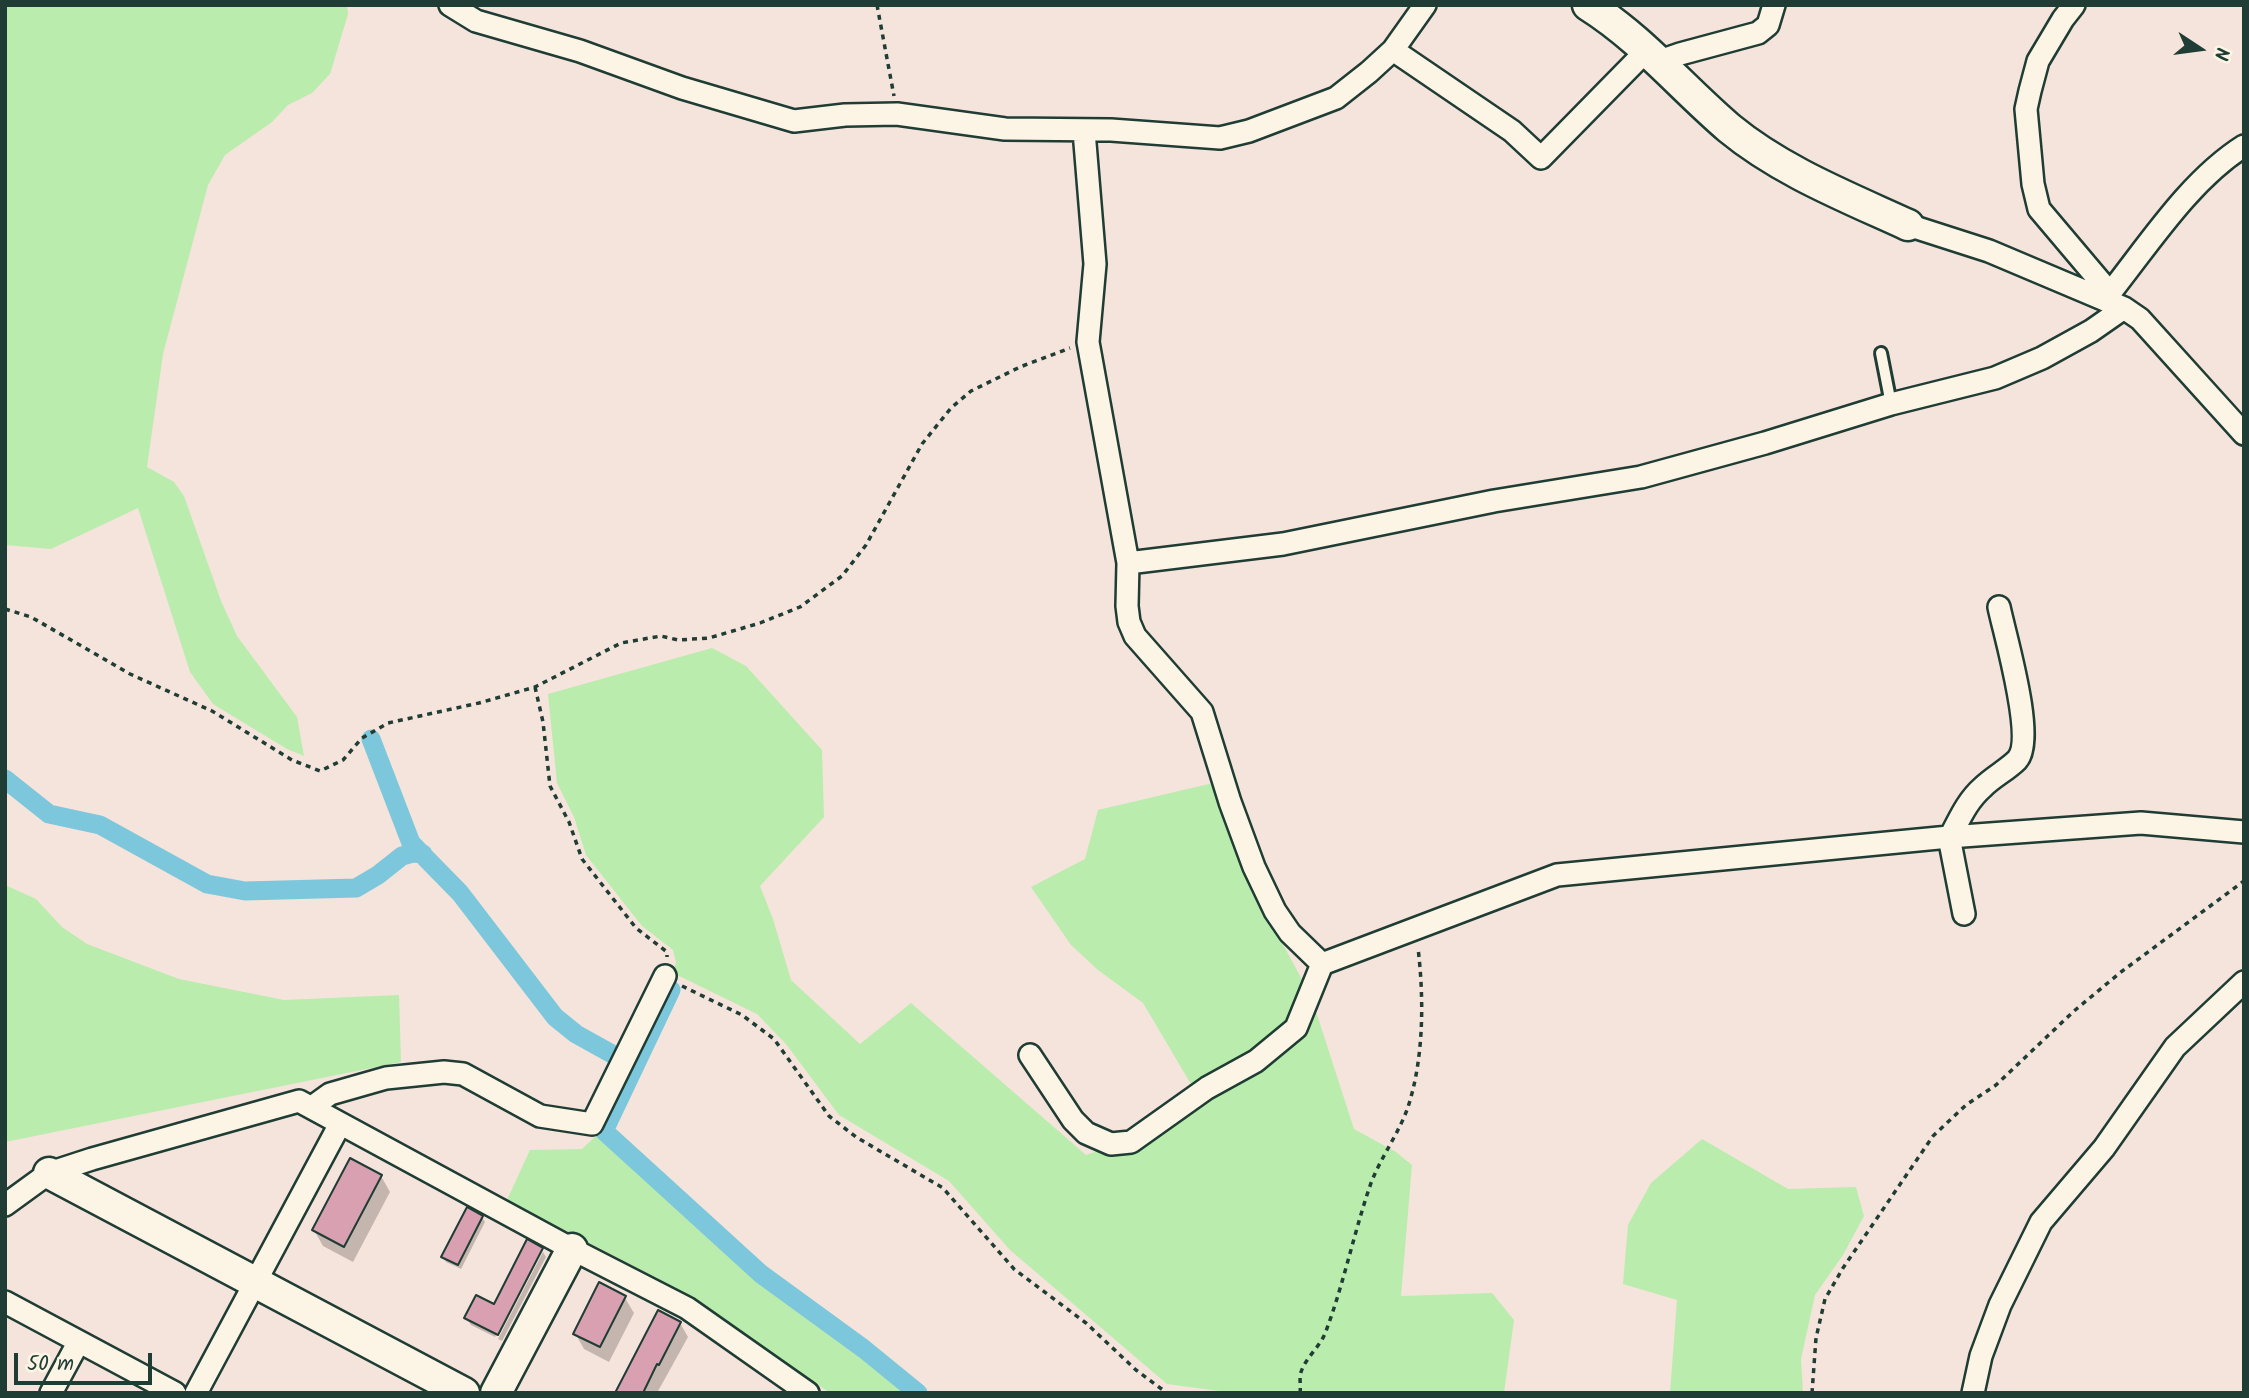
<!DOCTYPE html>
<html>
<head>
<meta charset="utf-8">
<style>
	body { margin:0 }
	#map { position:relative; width:2249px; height:1398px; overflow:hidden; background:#f5e4db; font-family:Kalam,sans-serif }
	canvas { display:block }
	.frame { position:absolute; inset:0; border:7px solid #1f3d34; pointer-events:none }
	.north { position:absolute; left:2165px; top:14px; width:70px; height:70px; -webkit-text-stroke:5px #fcf5e5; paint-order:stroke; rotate:103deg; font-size:19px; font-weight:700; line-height:28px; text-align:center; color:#1f3d34 }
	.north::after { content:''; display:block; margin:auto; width:24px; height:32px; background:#1f3d34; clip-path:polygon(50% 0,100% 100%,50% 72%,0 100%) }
	.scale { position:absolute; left:14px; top:1353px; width:138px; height:32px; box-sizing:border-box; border:4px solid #1f3d34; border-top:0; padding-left:9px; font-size:21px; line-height:24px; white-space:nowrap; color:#1f3d34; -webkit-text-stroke:5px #fcf5e5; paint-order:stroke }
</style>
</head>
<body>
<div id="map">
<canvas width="2249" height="1398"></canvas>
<div class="frame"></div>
<div class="north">N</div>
<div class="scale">50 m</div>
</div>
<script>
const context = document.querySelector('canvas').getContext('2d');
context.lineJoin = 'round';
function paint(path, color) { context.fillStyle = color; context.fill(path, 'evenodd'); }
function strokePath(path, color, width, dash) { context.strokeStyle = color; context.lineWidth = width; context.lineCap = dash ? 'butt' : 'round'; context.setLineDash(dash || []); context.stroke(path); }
const green = new Path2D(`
	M5,5h342l1,9 -18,60 -18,19 -24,12 -16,17 -47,33 -17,30 -45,169 -16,113 27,15 10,14 37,105 16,35 60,81 7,39 -17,-7 -74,-45 -23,-32 -52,-164 -87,41 -46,-4z
	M712,648l34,18 76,84 2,67 -64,69 13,33 18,61 69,64 51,-41 175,152 29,-10 83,-49 -55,-93 -45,-33 -27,-25 -40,-58 54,-28 13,-49 115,-27 31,90 67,123 43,133 42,23 16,13 -11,131 91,-3 22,27 -10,73h-270l-67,-9 -157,-134 -61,-69 -110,-66 -53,-71 -29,-30 -84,-41 3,-11 -3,-12 -31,-24 -56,-71 -12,-38 -17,-34 -9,-89z
	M5,885l31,14 26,28 25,17 92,35 105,21 115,-5 2,67 -396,80z
	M599,1133l159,144 107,78 45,38h-80l-136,-95 -187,-98 23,-50 52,-1z
	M1702,1139l86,50 68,-2 8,29 -21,39 -28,40 -14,64 2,34h-133l7,-93 -54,-16 5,-59 23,-42z`);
const shadow = new Path2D(`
	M381,1176l9,16 -37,70 -30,-16 -9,-16z
	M482,1217l3,5 -24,47 -15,-7 -3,-5z
	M527,1242l16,9h-3l-45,86 -24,-12 -5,-7 11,-21 18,9z
	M543,1252l3,5 -44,84 -4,-2z
	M625,1298l9,15 -25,49 -25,-13 -9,-16z
	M680,1323l8,14 -31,56h-40z`);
const canal = new Path2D(`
	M371,739l40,104 49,50 95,124 21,17 36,20
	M5,779l44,35 51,11 107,59 38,7 111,-3 22,-13 24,-19 11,-3 10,1
	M671,990l-67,141 157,143 103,75 54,44`);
const building = new Path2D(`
	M350,1158l32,17 -38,72 -32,-17z
	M467,1207l16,9 -25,49 -17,-8z
	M527,1239l16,9 -45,87 -34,-17 12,-23 18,9z
	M599,1282l27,14 -26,51 -27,-13z
	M658,1310l23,12 -22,43 -2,-1 -14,29h-28z`);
const path = new Path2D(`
	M877,5l17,91
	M5,609l26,8 99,57 82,37 80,49 28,11 23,-11 19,-22 26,-15 91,-20 56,-16 86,-44 40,-7 17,4 31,-2 51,-15 40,-16 42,-31 24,-31 56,-101 29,-36 20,-17 49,-24 50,-19
	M535,687l8,35 7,64 19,36 13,37 54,69 31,24v5
	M682,986l60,29 32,24 55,77 27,21 87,51 71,81 72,54 50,47 31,23
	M1300,1393c1,-7 -1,-15 1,-21 5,-15 20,-26 25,-41 18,-48 28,-99 45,-148 10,-26 28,-50 37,-76 16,-49 16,-109 10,-159
	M1812,1393l4,-55 9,-39 18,-31 90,-132 33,-31 30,-20 78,-74 47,-39 123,-91`);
const lane = new Path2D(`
	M1881,353l10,51`);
const street = new Path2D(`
	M450,5l26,16 104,30 102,37 112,33 51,-6 52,-1 108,15 106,1 109,8 29,-7 87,-33 33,-26 24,-22 32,-45
	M2074,5l-11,14 -25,42 -8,30 -4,18 7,75 6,25 71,84
	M1393,50l119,81 29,27 106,-108
	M1660,61l20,-7 78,-21 10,-8 6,-20
	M1084,131l11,133 -7,78 40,221 -1,43 2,16 6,14 67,76 28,90 24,65 21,44 15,22 32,31
	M1908,225l81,26 135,57 16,11 104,115
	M2107,301l3,-8c39,-49 80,-113 134,-147
	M1128,563l155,-19 211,-43 147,-24 124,-34 126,-39 104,-26 47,-20 49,-27 33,-23
	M1949,837l15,77
	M1950,837c10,-19 17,-36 33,-50 10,-10 24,-17 34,-27 19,-21 -12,-124 -18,-153
	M1030,1055l43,65 13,13 25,11 20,-2 76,-54 49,-27 40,-33 26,-64 235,-89 392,-38 192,-14 103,9
	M312,1107l18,-13 56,-16 58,-6 19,2 77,42 52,8 73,-148
	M5,1205l44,-32 43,-14 207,-58 273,148 115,59 121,85
	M5,1302l170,91
	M51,1393l27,-50
	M196,1393l144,-269
	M1973,1393l8,-37 19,-51 41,-83 63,-74 71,-101 69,-65`);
const secondary = new Path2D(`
	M1588,5c54,34 93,82 141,123 52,43 118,69 179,97
	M49,1173l415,220
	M496,1393l76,-144`);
paint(green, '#baecad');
paint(shadow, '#0003');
strokePath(canal, '#7cc7db', 19);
paint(building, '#d8a0b1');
strokePath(building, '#1f3d34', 2);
strokePath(lane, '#1f3d34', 16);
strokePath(street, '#1f3d34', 26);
strokePath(secondary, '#1f3d34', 35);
strokePath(path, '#1f3d34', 3.5, [5, 5]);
strokePath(lane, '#fcf5e5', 10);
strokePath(street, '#fcf5e5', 21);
strokePath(secondary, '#fcf5e5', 30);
</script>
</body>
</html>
